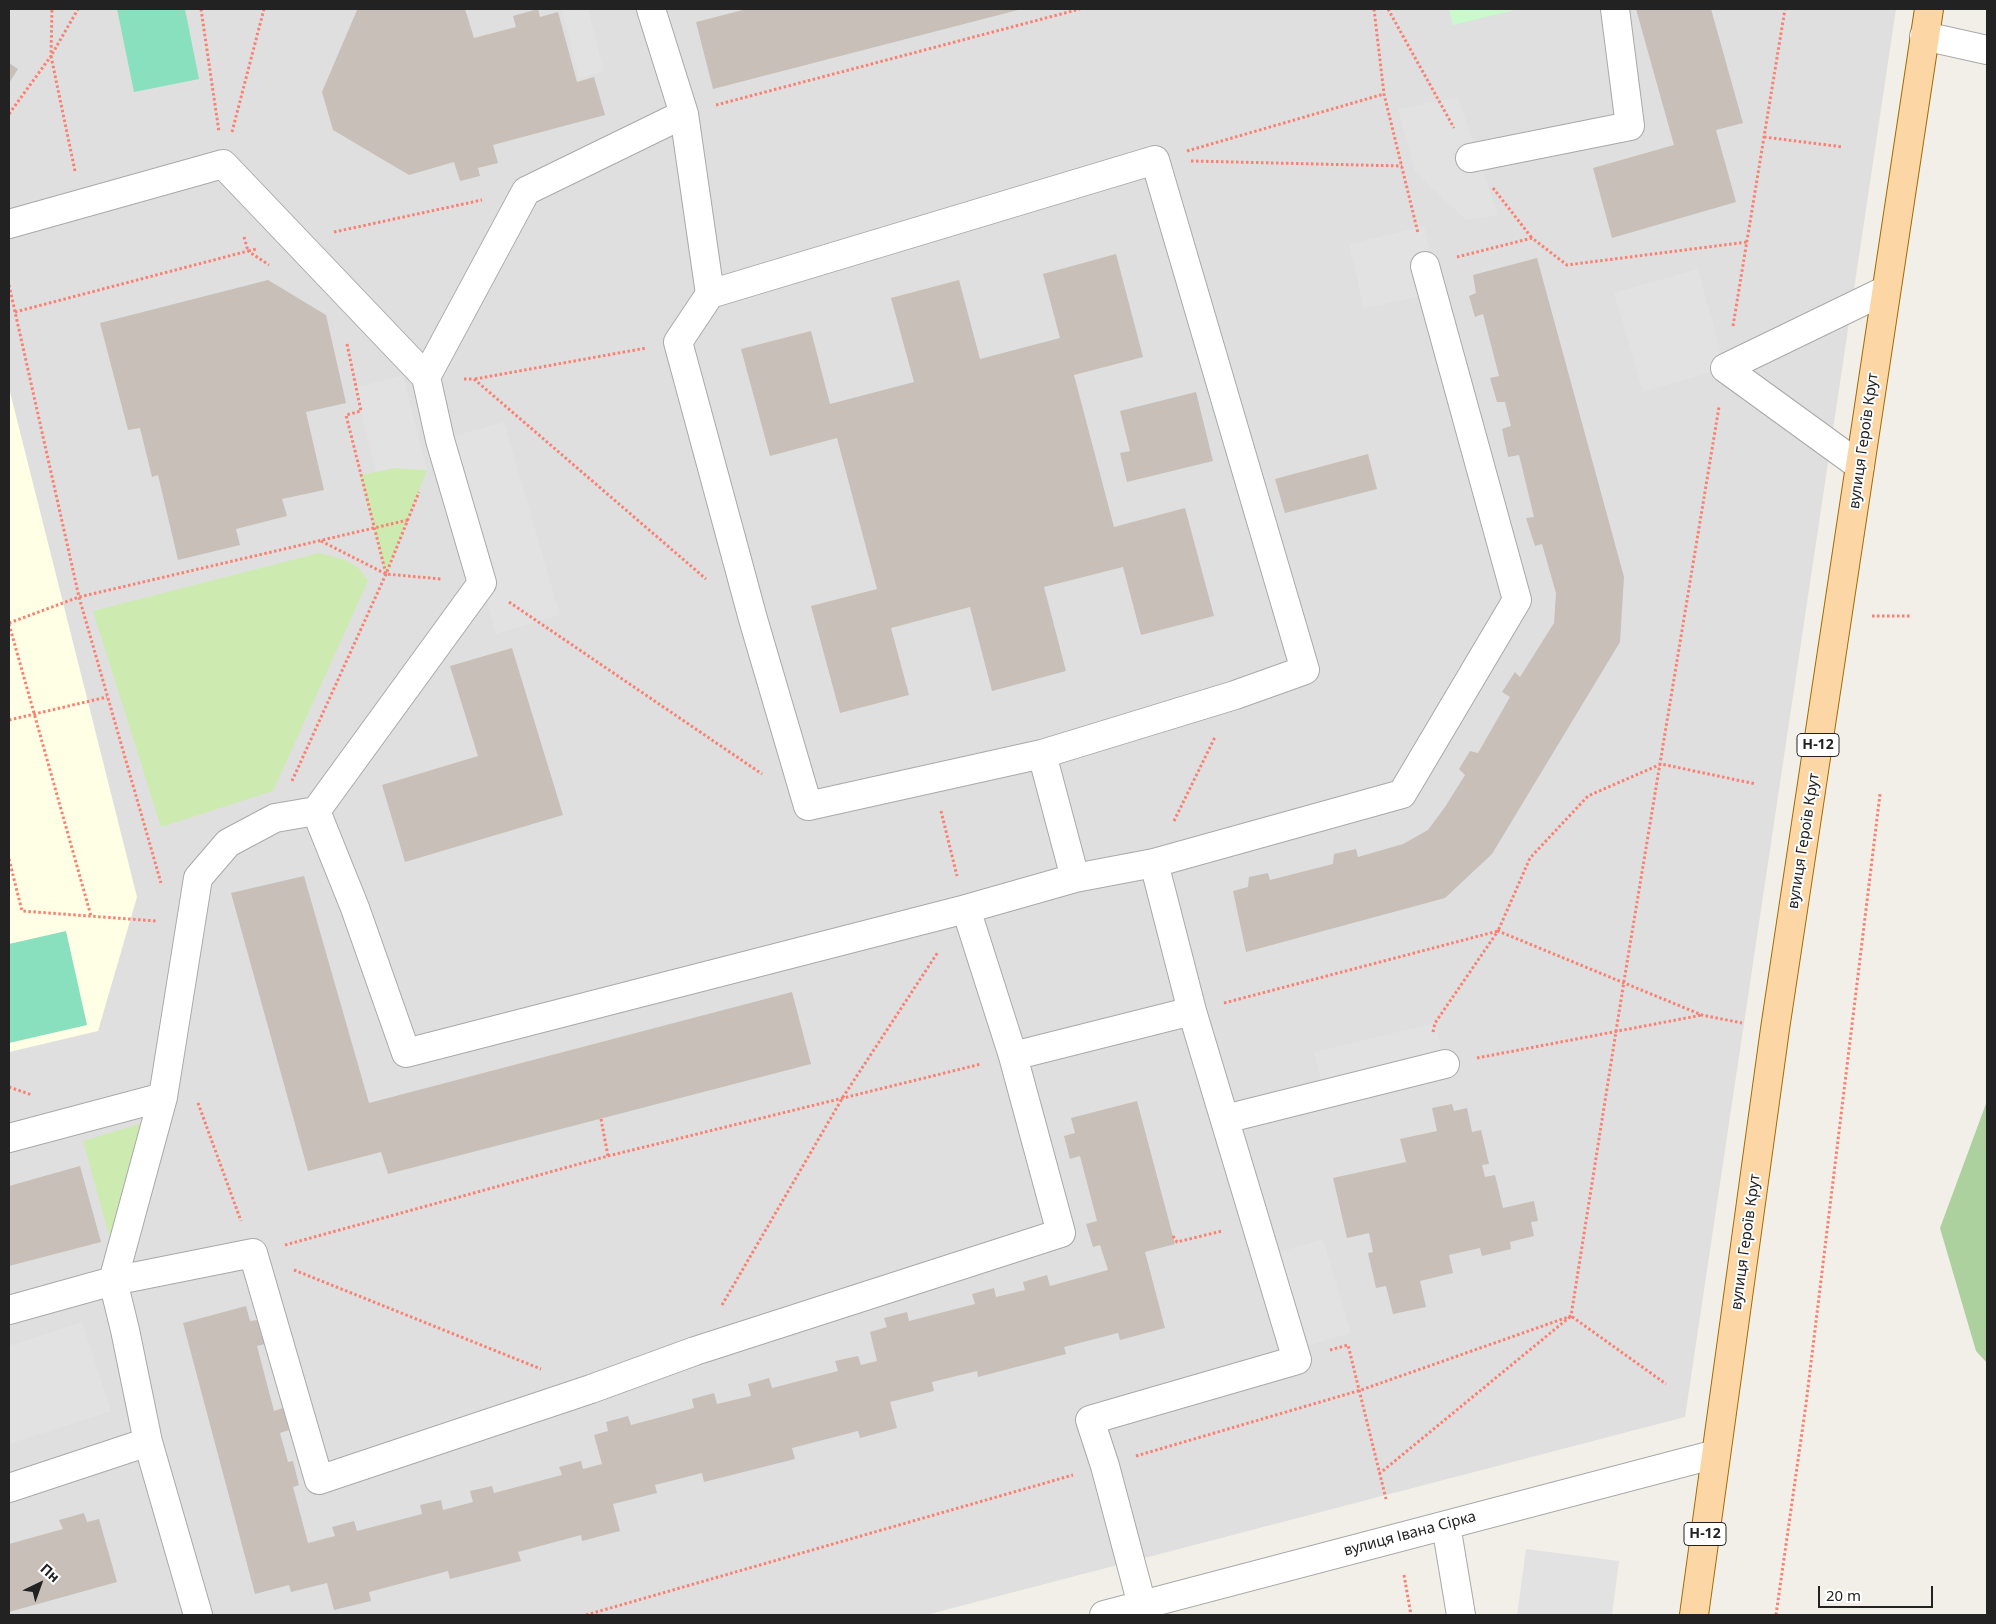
<!DOCTYPE html>
<html>
<head>
<meta charset="utf-8">
<style>
	body { margin:0 }
	#map { position:relative; width:1996px; height:1624px; overflow:hidden; background:#f2efe9; font-family:"Noto Sans",sans-serif }
	canvas { display:block }
	.frame { position:absolute; inset:0; border:10px solid #222; pointer-events:none }
	.north { position:absolute; left:15px; top:1559px; width:50px; height:50px; -webkit-text-stroke:4px #fff; paint-order:stroke; rotate:42deg; font-size:14px; font-weight:700; line-height:20px; text-align:center; color:#222 }
	.north::after { content:''; display:block; margin:auto; width:18px; height:22px; background:#222; clip-path:polygon(50% 0,100% 100%,50% 72%,0 100%) }
	.scale { position:absolute; left:1818px; top:1586px; width:115px; height:22px; box-sizing:border-box; border:2px solid #222; border-top:0; padding-left:6px; font-size:15px; line-height:18px; white-space:nowrap; color:#222; -webkit-text-stroke:4px #fff; paint-order:stroke }
</style>
</head>
<body>
<div id="map">
<canvas width="1996" height="1624"></canvas>
<div class="frame"></div>
<div class="north">Пн</div>
<div class="scale">20 m</div>
</div>
<script>
const context = document.querySelector('canvas').getContext('2d');
context.lineJoin = 'round';
function paint(path, color) { context.fillStyle = color; context.fill(path, 'evenodd'); }
function strokePath(path, color, width, dash) { context.strokeStyle = color; context.lineWidth = width; context.lineCap = dash ? 'butt' : 'round'; context.setLineDash(dash || []); context.stroke(path); }
function drawText(font, color, halo, rows, align = 'center') {
  context.font = font + ' "Noto Sans",sans-serif'; context.lineWidth = 4; context.setLineDash([]); context.textBaseline = 'middle'; context.strokeStyle = halo; context.fillStyle = color; for (const [text, x, y, turn = 0] of rows) {
    context.save(); context.translate(x, y); context.rotate((+turn || 0) * Math.PI / 180); context.textAlign = isNaN(turn) ? turn : align; if (halo) context.strokeText(text, 0, 0); context.fillText(text, 0, 0); context.restore();
  }
}
const residential = new Path2D(`
	M9,9h1887l-211,1408 -759,198h-917z`);
const education = new Path2D(`
	M9,388l128,509 -39,134 -89,21z`);
const grass = new Path2D(`
	M394,468l33,2 -41,104 -25,-99z
	M319,553c22,6 37,7 49,28l-95,210 -112,36 -68,-216z
	M146,1122l-26,111 -11,2 -26,-94z`);
const forest = new Path2D(`
	M1987,1101v262l-11,-12 -36,-123z`);
const park = new Path2D(`
	M1449,9h70l-66,16z`);
const pitch = new Path2D(`
	M117,9h68l14,70 -65,13z
	M66,931l21,94 -78,18v-99z`);
const parking = new Path2D(`
	M562,9h26l16,63 -25,6z
	M1458,97l40,118 -32,5 -51,-48 -17,-63z
	M1424,226l16,65 -76,18 -15,-65z
	M1698,269l27,99 -82,24 -29,-99z
	M403,375l24,95 -33,-2 -18,4 -21,-84z
	M504,422l56,193 -64,19 -56,-194z
	M1435,1023l10,41 -121,28 -10,-40z
	M1323,1239l28,94 -58,17 -27,-94z
	M82,1322l29,89 -102,33v-98z
	M1526,1549l93,12 -7,54h-95z`);
const building = new Path2D(`
	M363,9h102l9,29 42,-11 -3,-11 25,-7 2,8 18,-5 19,70 17,-5 11,38 -112,30 5,18 -20,5 2,8 -20,5 -6,-19 -45,13 -76,-45 -11,-38 35,-82z
	M747,9h275l-309,80 -17,-67z
	M1636,9h75l32,114 -27,7 20,72 -124,36 -19,-70 81,-23z
	M9,63l9,6 -9,14z
	M1116,254l27,103 -69,18 40,152 71,-19 29,108 -73,19 -18,-68 -79,20 22,84 -74,20 -22,-84 -79,21 18,67 -69,18 -29,-107 66,-17 -40,-151 -67,18 -29,-107 70,-18 19,73 84,-22 -23,-84 68,-18 21,79 80,-21 -17,-64z
	M1537,258l87,319 -4,65 -128,212 -47,44 -199,54 -13,-61 15,-4 1,-10 19,-4 2,7 63,-16 1,-10 22,-5 2,8 45,-13 25,-14 17,-23 20,-32 -6,-6 11,-18 8,2 32,-56 -8,-5 13,-20 5,5 34,-54 2,-30 -14,-49 -7,2 -9,-28 8,-1 -15,-62 -11,2 -6,-28 9,-3 -6,-24h-8l-7,-24 9,-2 -16,-62 -8,3 -6,-21 7,-3 -3,-18z
	M268,280l58,35 20,88 -40,9 18,78 -42,9 5,17 -51,13 4,16 -62,15 -20,-85 -6,2 -12,-49 -12,2 -28,-107z
	M1196,392l17,69 -86,21 -7,-29 10,-2 -10,-40z
	M1368,454l9,35 -92,24 -10,-34z
	M512,648l51,167 -158,47 -23,-77 96,-29 -28,-90z
	M304,876l65,227 423,-111 19,72 -423,110 -7,-22 -73,19 -77,-278z
	M1137,1101l38,143 -30,8 20,76 -45,12 -2,-7 -54,14 2,7 -88,23 -1,-6 -45,11 2,9 -44,11 7,26 -37,10 -2,-7 -66,17 3,11 -91,23 -2,-9 -47,12 2,8 -44,11 7,27 -38,10 -1,-6 -63,17 3,9 -71,18 -2,-8 -79,21 2,9 -37,9 -7,-27 -36,9 -2,-7 -34,9 -72,-271 63,-17 4,15 8,-1 7,24 -8,2 17,65 9,-3 6,22 -9,3 8,29 5,-1 6,24 -6,2 15,56 27,-7 -3,-9 22,-6 3,10 65,-17 -2,-9 21,-5 2,10 30,-8 -3,-11 22,-5 2,7 68,-18 -3,-8 22,-6 2,8 19,-5 -8,-29 14,-4 -2,-9 22,-6 3,9 34,-9 29,-8 -2,-9 22,-6 3,11 34,-8 -3,-12 21,-6 3,10 66,-17 -3,-10 23,-5 3,9 16,-4 -7,-29 17,-5 -3,-9 23,-6 2,9 66,-17 -3,-10 22,-6 2,9 29,-7 -2,-8 24,-7 3,11 58,-16 -8,-25 -7,2 -7,-23 11,-3 -17,-65 -10,3 -6,-23 11,-3 -4,-15z
	M1452,1104l2,7 13,-3 5,24 9,-2 8,34 -7,1 3,12 10,-2 8,33 31,-7 4,20 -7,1 3,14 -24,6 1,7 -29,7 -2,-8 -31,7 4,18 -33,8 6,26 -33,7 -7,-28 -10,2 -8,-35 5,-1 -4,-19 -22,5 -14,-60 73,-16 -6,-23 37,-8 -5,-23z
	M80,1166l21,76 -92,24v-80z
	M84,1513l3,9 12,-3 18,63 -108,30v-68l54,-15 -4,-9z`);
const path = new Path2D(`
	M201,9l18,123
	M1374,9l10,85 34,139
	M1388,9l66,119
	M716,105l364,-96
	M9,114l42,-58 1,-47
	M232,132l32,-123
	M1764,137l79,10
	M1187,151l197,-57
	M1191,161l211,5
	M75,171l-24,-115 27,-47
	M1493,188l39,50
	M334,232l148,-32
	M244,237l4,14 9,-2
	M1457,257l75,-19 35,27 180,-23
	M9,285l70,312 82,286
	M15,312l233,-61 21,14
	M1733,326l52,-317
	M347,344l14,67 -15,4 40,159
	M464,379h10l232,200
	M475,379l171,-31
	M321,541l65,33 55,5
	M509,602l253,172
	M1872,616h39
	M9,623l70,-26 329,-77
	M9,624l82,292
	M9,720l98,-23
	M292,781l94,-207 33,-82
	M941,811l16,65
	M1174,821l41,-84
	M9,859l13,52 134,10
	M1224,1003l274,-72 32,-73 58,-62 73,-32 95,20
	M1433,1032l2,-9 63,-92 204,84 40,8
	M1477,1058l225,-43
	M9,1087l23,8
	M198,1103l43,118
	M601,1119l7,37
	M1173,1236l4,6 45,-11
	M285,1245l323,-89 373,-92
	M294,1270l247,99
	M722,1305l121,-208 95,-145
	M1330,1350l18,-5 38,154
	M1136,1456l225,-66 210,-74 53,-335 95,-574
	M1379,1474l192,-158 95,68
	M1404,1575l7,40
	M586,1615l487,-140
	M1776,1615l30,-211 74,-610`);
const minor = new Path2D(`
	M651,9l33,105 26,180 -32,48 75,277 55,187 234,-52 193,-59 70,-25 -150,-510 -445,134
	M1924,36l63,14
	M1470,158l160,-32 -15,-117
	M9,224l214,-60 203,213
	M1860,466l-135,-98 161,-78
	M1042,754l33,124
	M316,811l39,97 51,145 560,-144
	M1154,863l248,-69 115,-194 -92,-334
	M1225,1119l220,-55
	M9,1138l154,-41
	M9,1310l104,-29 140,-28 66,227 272,-91 104,-38 366,-118 -48,-177
	M9,1488l139,-46
	M1446,1525l15,90
	M1142,1605l-37,-139 -15,-46 207,-60 -105,-349 -179,45 -47,-147 109,-31 79,-15 38,148
	M198,1615l-50,-173 -23,-112 -12,-49 50,-184 35,-219 30,-35 47,-25 41,-7 166,-228 -42,-143 -14,-63 100,-186 158,-77
	M1104,1615l612,-161`);
const major = new Path2D(`
	M1694,1615l81,-586 154,-1020`);
const shields = [
	[1818,745,42],
	[1705,1534,42]
];
const shieldNames = [
	["Н-12",1818,745],
	["Н-12",1705,1534]
];
const streetNames = [
	["вулиця Героїв Крут",1864,441,-82],
	["вулиця Героїв Крут",1804,841,-81],
	["вулиця Героїв Крут",1746,1242,-82],
	["вулиця Івана Сірка",1410,1534,-15]
];
paint(residential, '#e0dfdf');
paint(education, '#ffffe5');
paint(grass, '#cdebb0');
paint(forest, '#add19e');
paint(park, '#c8facc');
paint(pitch, '#88e0be');
paint(parking, '#e2e2e2');
paint(building, '#c7bfb8');
strokePath(minor, '#a9a9a9', 30);
strokePath(major, '#a06b00', 30);
strokePath(path, '#fa8072', 3, [2.5, 2.5]);
strokePath(minor, '#fff', 28);
strokePath(major, '#fcd6a4', 28);
for (const [x, y, w] of shields) { const box = new Path2D(); box.roundRect(x - w / 2, y - 11.5, w, 23, 4); context.fillStyle = '#fff'; context.fill(box); strokePath(box, '#222', 1); }
drawText('bold 14px', '#222', null, shieldNames);
drawText('15px', '#222', '#fff', streetNames);
</script>
</body>
</html>
